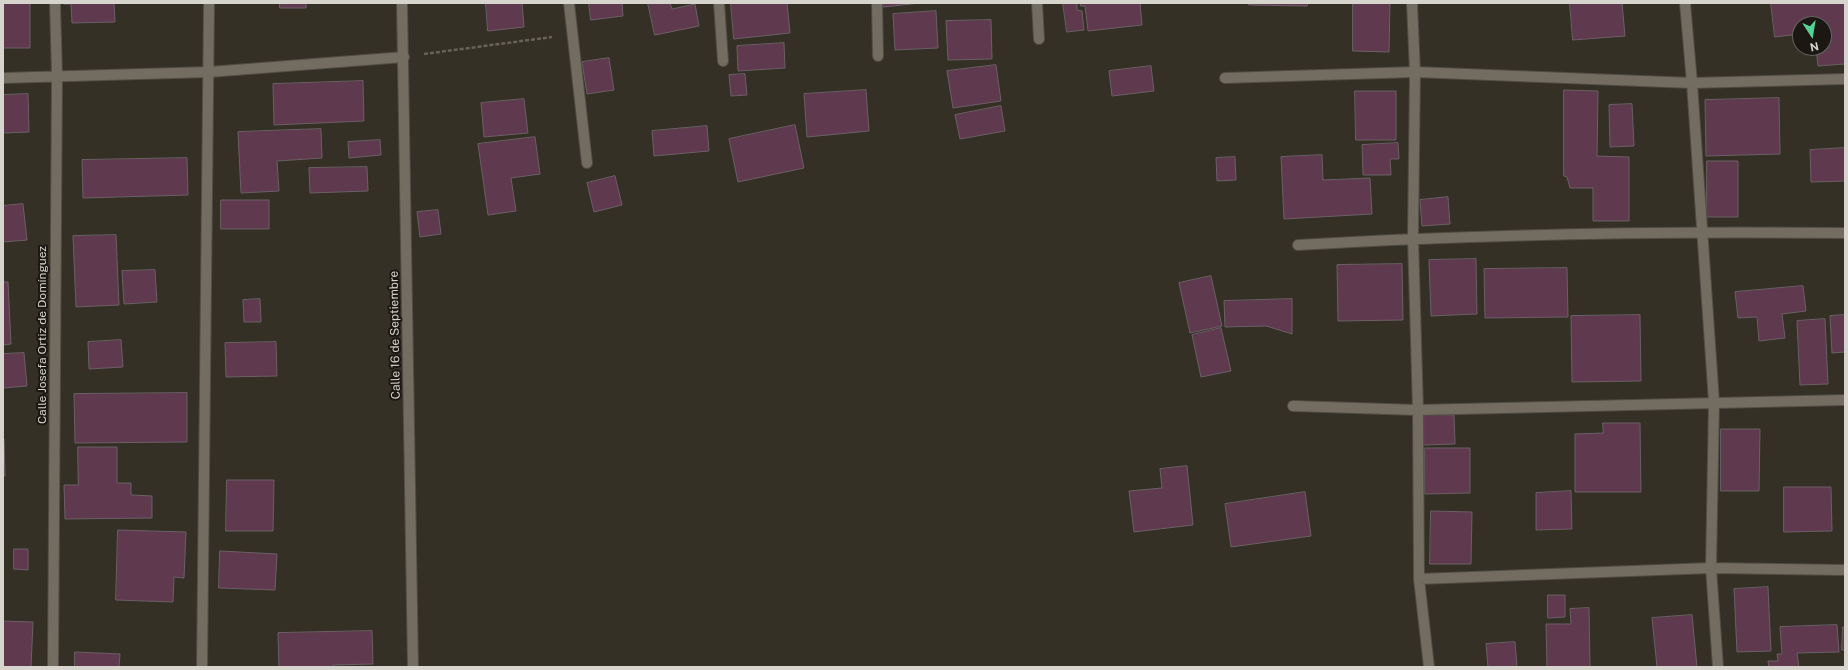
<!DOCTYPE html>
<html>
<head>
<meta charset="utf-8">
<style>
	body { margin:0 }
	#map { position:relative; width:1848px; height:670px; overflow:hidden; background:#353026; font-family:"Public Sans",sans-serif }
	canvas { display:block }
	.frame { position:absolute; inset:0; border:4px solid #d7d4cd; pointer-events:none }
	.north { position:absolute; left:1792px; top:16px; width:40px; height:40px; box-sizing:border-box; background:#1b1814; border:1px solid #66635e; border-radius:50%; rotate:168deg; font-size:11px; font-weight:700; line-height:16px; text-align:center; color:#d7d4cd }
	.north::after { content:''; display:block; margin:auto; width:14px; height:18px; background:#53d396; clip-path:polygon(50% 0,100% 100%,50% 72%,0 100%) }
</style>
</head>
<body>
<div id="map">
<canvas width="1848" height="670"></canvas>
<div class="frame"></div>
<div class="north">N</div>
</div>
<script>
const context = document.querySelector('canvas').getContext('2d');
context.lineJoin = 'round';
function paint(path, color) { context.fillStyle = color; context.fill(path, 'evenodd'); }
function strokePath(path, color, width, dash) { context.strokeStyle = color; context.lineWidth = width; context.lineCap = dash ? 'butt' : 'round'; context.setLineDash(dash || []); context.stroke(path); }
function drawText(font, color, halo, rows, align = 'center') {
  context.font = font + ' "Public Sans",sans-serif'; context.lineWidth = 4; context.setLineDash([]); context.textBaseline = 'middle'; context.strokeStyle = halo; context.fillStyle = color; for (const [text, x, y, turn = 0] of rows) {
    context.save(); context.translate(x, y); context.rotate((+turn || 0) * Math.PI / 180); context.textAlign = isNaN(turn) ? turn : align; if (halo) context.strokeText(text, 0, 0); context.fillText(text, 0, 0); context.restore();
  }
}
const building = new Path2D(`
	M3,3h27v45h-27z
	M64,3h50l1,19 -43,1 -1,-19h-7z
	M280,3h26v5h-26z
	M486,3h36l2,24 -36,4z
	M589,3h33l1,13 -32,4z
	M648,3h22l2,6 23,-5 4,22 -44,9z
	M731,3h56l3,30 -56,6z
	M883,3h37l-36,4z
	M1063,3h14v7l5,1 2,19 -17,2z
	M1081,3h59l2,22 -54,6 -3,-25h-4z
	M1249,3h59l-1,3 -58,-1z
	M1353,3h37l-1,49 -36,-1z
	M1570,3h52l3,33 -52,4z
	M1771,3h74v61l-27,2 -2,-18h8v-24h-24v10l-25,3z
	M936,11l2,37 -43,2 -2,-36z
	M991,20l1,39 -44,1 -2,-39z
	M784,43l1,25 -47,3 -1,-25z
	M609,58l5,32 -27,4 -5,-32z
	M996,65l5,36 -48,7 -6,-37z
	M1151,66l3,25 -42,5 -3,-25z
	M745,74l2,21 -16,1 -2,-21z
	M363,81l1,40 -90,4 -1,-41z
	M866,90l3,41 -62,6 -3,-43z
	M1564,90l34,1 -1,65 32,1v64h-36v-33h-23l-3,-11 -3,-1z
	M1355,91h41v49h-40z
	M28,94l1,38 -26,1v-38z
	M1779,98l1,56 -74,2 -1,-56z
	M524,99l4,34 -44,4 -3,-34z
	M1632,104l2,42 -24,1 -1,-42z
	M1001,106l4,25 -45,8 -5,-24z
	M795,125l9,43 -66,14 -9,-43z
	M707,126l2,25 -55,5 -2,-25z
	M321,129l1,29 -45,3 2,30 -38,2 -3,-61z
	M535,137l5,37 -29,4 5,33 -28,4 -10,-71z
	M380,140l1,15 -32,3 -1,-16z
	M1398,143l1,16h-9l1,16h-28l-1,-30z
	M1845,148v33l-34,1 -1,-32z
	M1322,155l1,25 47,-2 2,36 -88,5 -3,-62z
	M1235,157l1,23 -19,1 -1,-23z
	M187,158l1,37 -105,3 -1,-38z
	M1707,161h31v56h-31z
	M367,167l1,24 -58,2 -1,-25z
	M615,176l7,29 -28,7 -7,-29z
	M1448,197l2,27 -28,2 -2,-26z
	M221,200h48v29h-48z
	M23,204l4,36 -24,2v-36z
	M438,210l3,24 -21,3 -3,-25z
	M116,235l3,70 -43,2 -3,-71z
	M1476,259l1,55 -46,2 -2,-56z
	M1402,264l1,56 -65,1 -1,-56z
	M1567,268l1,49 -83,1 -1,-49z
	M155,270l2,32 -33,2 -2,-33z
	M1211,276l11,50 -32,7 -11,-50z
	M3,282h5l3,62 -8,1z
	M1803,286l3,25 -24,3 3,24 -26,3 -2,-24 -19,1 -3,-26z
	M260,299l1,23h-17l-1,-22z
	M1292,299v35l-26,-8 -41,1 -1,-26z
	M1640,315l1,66 -69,1 -1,-66z
	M1845,315v37l-13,1 -2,-37z
	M1825,319l3,65 -28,1 -3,-64z
	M1221,328l10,43 -30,6 -9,-42z
	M121,340l2,27 -34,2 -1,-27z
	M276,342l1,34 -51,1 -1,-34z
	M24,353l3,33 -24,2v-34z
	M187,393v49l-112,1 -1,-49z
	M1424,414l30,1 1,29 -31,1z
	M1603,423h37l1,69h-66v-58l28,-1z
	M1721,429h39l-1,62h-38z
	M3,439h1l1,37h-2z
	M78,447h39v36h14v12l21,1v22l-87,1 -1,-34h14z
	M1425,448h45v45l-45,1z
	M1187,466l6,59 -59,7 -5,-41 33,-3 -2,-19z
	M227,480h47l-1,51h-47z
	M1784,487h47l1,44 -48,1z
	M1571,491l1,38 -36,1v-37z
	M1305,492l6,44 -80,11 -6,-43z
	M1431,511l41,1 -1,52h-41z
	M118,530l68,2 -2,46 -10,-1 -1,25 -57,-2z
	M14,549h14v21l-14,-1z
	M220,551l57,3 -2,36 -56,-2z
	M1768,587l3,64 -34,1 -3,-63z
	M1548,595h17v22l-17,1z
	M1589,608l1,59h-43l-1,-43h25l-1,-15z
	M1692,615l5,52h-40l-5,-49z
	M3,621l30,1 -2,45h-28z
	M1837,625l2,27 -42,1 2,14h-30l-1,-6h10l-1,-7h5l-2,-27z
	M1843,627h2v23h-3z
	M372,631l1,33 -40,1v2h-54l-1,-34z
	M1515,642l2,25h-29l-2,-23z
	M75,652l45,2 -1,13h-44z`);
const path = new Path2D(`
	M424,54l128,-17`);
const street = new Path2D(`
	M402,3l11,664
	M569,3l18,160
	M719,3l4,58
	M877,3l1,53
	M1037,3l2,36
	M1412,3l3,69 -2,166 5,172 1,169 10,88
	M1685,3l7,80 22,319 -3,166 7,99
	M3,78l206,-6 195,-15
	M1225,78l190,-6 277,11 153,-4
	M1298,245c182,-11 365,-14 547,-12
	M1293,406l125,4 427,-10
	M1419,579l292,-11 134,2
	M53,667l4,-591 -2,-73
	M202,667l7,-664`);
const streetNames = [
	["Calle Josefa Ortiz de Domínguez",42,335,-90],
	["Calle 16 de Septiembre",395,335,-91]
];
paint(building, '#5f3a4f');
strokePath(building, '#6b5f65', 1);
strokePath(street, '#514d44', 12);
strokePath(path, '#68635a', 2.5, [4, 2]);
strokePath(street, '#736d61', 10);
drawText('12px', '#d7d4cd', '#1b1814', streetNames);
</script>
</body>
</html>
